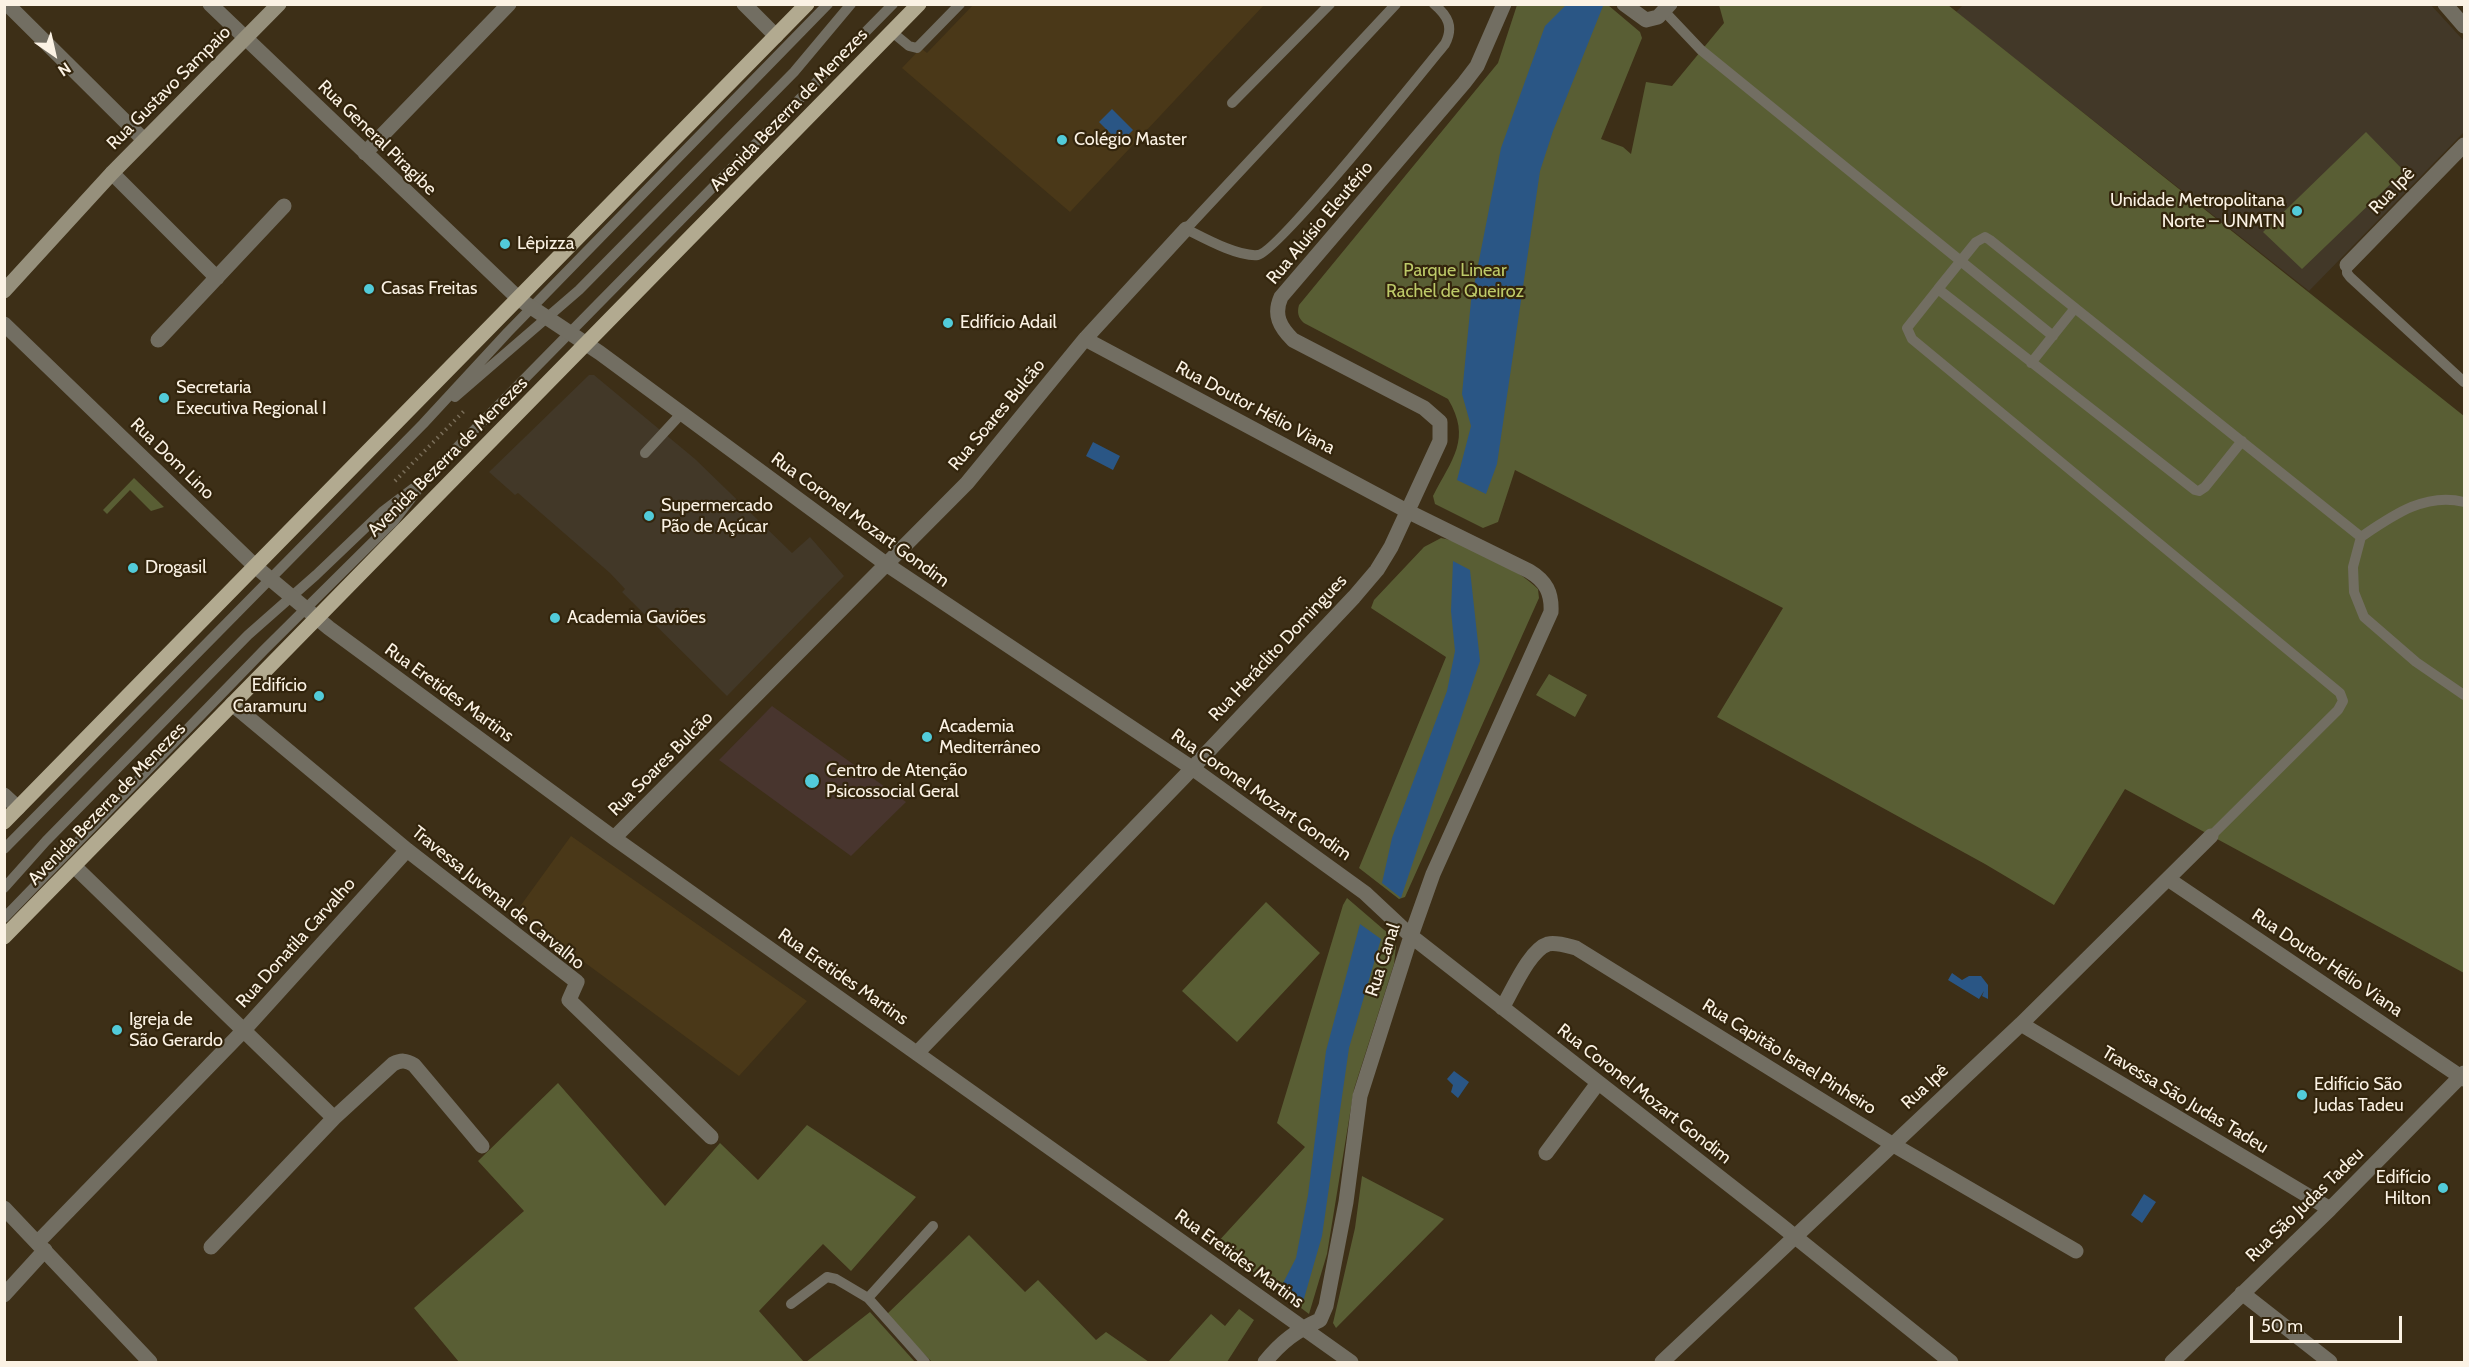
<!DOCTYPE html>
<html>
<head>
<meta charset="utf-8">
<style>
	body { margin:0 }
	#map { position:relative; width:2469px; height:1367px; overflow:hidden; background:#3d2f17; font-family:Cabin,sans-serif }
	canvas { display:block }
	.frame { position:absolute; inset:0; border:6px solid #fbf2e4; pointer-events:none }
	.north { position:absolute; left:24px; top:24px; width:60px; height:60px; -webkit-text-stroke:4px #33250d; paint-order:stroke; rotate:146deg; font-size:16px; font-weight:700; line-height:24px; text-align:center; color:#fbf2e4 }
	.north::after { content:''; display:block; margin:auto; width:21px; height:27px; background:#fbf2e4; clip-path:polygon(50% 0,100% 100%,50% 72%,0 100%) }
	.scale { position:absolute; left:2250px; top:1316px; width:152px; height:27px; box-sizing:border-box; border:3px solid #fbf2e4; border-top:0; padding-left:8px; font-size:18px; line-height:21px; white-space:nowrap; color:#fbf2e4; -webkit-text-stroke:4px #33250d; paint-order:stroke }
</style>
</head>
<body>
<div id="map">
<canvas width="2469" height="1367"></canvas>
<div class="frame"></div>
<div class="north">N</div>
<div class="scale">50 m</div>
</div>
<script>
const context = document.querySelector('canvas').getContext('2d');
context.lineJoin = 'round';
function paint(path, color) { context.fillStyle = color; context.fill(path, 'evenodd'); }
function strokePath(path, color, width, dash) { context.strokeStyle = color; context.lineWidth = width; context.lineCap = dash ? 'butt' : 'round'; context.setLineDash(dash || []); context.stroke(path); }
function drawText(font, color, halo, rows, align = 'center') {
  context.font = font + ' Cabin,sans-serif'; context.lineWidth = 4.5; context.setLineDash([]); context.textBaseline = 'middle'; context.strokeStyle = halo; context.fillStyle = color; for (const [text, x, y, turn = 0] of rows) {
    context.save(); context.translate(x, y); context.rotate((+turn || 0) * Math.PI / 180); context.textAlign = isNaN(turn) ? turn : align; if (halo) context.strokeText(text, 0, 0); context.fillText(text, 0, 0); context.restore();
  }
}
const commercial = new Path2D(`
	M1964,4l467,1 33,36v91l-155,159 -353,-279z
	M589,375h5l101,84 97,94 18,-16 34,39 -117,120 -105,-104 3,-3 -15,-16 -92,-80 -3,2 -26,-23z`);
const built = new Path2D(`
	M973,5h291l-194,207 -168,-144 19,-20 6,5z
	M571,836l236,165 -68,75 -223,-164z`);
const medical = new Path2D(`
	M772,706l134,96 -55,54 -132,-96z`);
const green = new Path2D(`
	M1517,5h91l32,27 2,6 -41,101 22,8 8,7 15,-72 26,4 52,-63 -5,-18h229l516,411v557l-339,-184 -71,116 -69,-41 -268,-147 66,-109 -268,-138 -17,52 -15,6 -48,-24 -2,-8c19,-37 39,-57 15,-97l-144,-76c-6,-5 -7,-11 -5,-18l199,-242z
	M2366,132l38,39 -102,98 -39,-37z
	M134,478l30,29 -13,4 -21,-21 -23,24 -4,-4z
	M1441,538c31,6 75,30 97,51l1,9 -134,299 -6,2 -40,-31 87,-211 -75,-49 3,-8 50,-53z
	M1549,674l38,21 -12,22 -39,-22z
	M1347,898l43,37 6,11 -2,18 -40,125 -27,165 -18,60 -93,-70 89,-97 -28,-24 66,-218z
	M1266,902l54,51 -83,89 -55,-51z
	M558,1083l107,123 55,-63 38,37 49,-55 109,72 -65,74 -28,-27 -64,67 45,51h-345l-45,-54 110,-97 -46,-50z
	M1362,1176l82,43 -108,109 -3,-5 22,-95z
	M969,1235l56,57 13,-12 58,60 10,-8 43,30h-217l-46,-47z
	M1239,1309l15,11 -27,42h-55l-3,-1 42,-47 14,12z
	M870,1312l45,50h-109z`);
const water = new Path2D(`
	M1566,5h35l2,1 -50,125 -13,40 -43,293 -11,30 -29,-14 14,-54 -9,-32 9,-93 30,-153 44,-122z
	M1112,109l21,21 -13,13 -21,-21z
	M1093,442l27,14 -7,14 -27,-14z
	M1453,561l17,9 10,91 -79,237 -19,-15 10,-45 55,-147 8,-40 -4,-40z
	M1360,924l21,15 -32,109 -27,188 -19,66 -22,-15 15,-29 12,-63 18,-144z
	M1952,973l10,7 7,-4h12l7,9v14l-6,-3 2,-5 -5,8 -31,-19z
	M1454,1071l15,11 -11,16 -7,-6 2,-7 -6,-6z
	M2144,1194l12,8 -14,21 -11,-8z`);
const path = new Path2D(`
	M395,481l70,-71`);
const lane = new Path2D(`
	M1396,4l-210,225c18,9 52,28 72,26 19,-2 165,-184 187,-211 9,-17 3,-28 -11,-40
	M1664,11l37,39 352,286
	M892,32l17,14 8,2 43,-44
	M1232,103l98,-99
	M2347,265v8l3,4 114,105
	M1938,289l-31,39 5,11 428,354 3,8 -5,9 -127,126
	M2031,363l44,-55
	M455,397l124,-107 215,-218 57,-68
	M2242,441l-37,46 -6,4 -4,-1 -257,-201 38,-47 9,-5 5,3 371,297
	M645,453l36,-39
	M2464,502c-39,-10 -72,14 -103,35l-8,30 1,25 10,25 52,45 48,33
	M4,849l419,-425 85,-92 320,-328
	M4,888l42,-47 202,-206 68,-60 66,-63 33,-25
	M4,918l260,-268 130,-129 31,-41 468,-476
	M791,1304l36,-27 9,2 32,19
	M925,1362l-57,-64 65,-72`);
const street = new Path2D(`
	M7,4l137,136
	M210,4l309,295 81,54 286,211 306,204 173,125 46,43 367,287 173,139
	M744,4l32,32
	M1624,4l22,16 12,-3 12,-13
	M2445,4l19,22
	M365,153l144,-149
	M112,173l105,105
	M2347,265l117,-120
	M4,324l252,243 73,61 285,210 737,524
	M1085,339l322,172 122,60c17,10 23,22 22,41l-118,262 -22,62 -51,160 -14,106 -20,104 -6,14c-23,10 -39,22 -55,42
	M158,340l126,-134
	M232,704l175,146 170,132 -8,18 142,137
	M4,795l14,13
	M614,838l353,-355 118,-144 101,-110
	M74,866l260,252
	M2168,879l296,200
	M1502,1008c10,-16 27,-58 46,-64 9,-2 20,2 28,4l316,196 184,107
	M2021,1024l309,185
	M917,1053l267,-276 170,-180 23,-27 14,-23 49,-106v-19l-16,-14 -131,-68c-13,-13 -20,-25 -12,-43l183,-214 13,-17 27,-62
	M1546,1153l52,-70
	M4,1208l146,154
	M38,1242l206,-212 163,-180
	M211,1247l123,-129 59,-54c8,-4 13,-4 21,1l68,81
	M2242,1293l88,69
	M4,1295l41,-45
	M1662,1362l359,-338 190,-188
	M2172,1362l158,-153 134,-136`);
const secondary = new Path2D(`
	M4,291l108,-118 167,-169`);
const primary = new Path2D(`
	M4,822l803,-818
	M4,937l915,-933`);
const markers = [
	[1062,140,6,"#52cbd9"],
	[2297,211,6,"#52cbd9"],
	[505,244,6,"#52cbd9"],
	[369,289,6,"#52cbd9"],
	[948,323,6,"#52cbd9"],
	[164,398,6,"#52cbd9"],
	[649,516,6,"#52cbd9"],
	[133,568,6,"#52cbd9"],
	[555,618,6,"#52cbd9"],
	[319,696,6,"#52cbd9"],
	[927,737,6,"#52cbd9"],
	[812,781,8,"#52cbd9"],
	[117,1030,6,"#52cbd9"],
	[2302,1095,6,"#52cbd9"],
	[2443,1188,6,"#52cbd9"]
];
const streetNames = [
	["Rua Gustavo Sampaio",169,88,-45],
	["Avenida Bezerra de Menezes",789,110,-46],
	["Rua General Piragibe",377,138,44],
	["Rua Ipê",2392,191,-46],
	["Rua Aluísio Eleutério",1320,223,-50],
	["Rua Doutor Hélio Viana",1255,408,28],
	["Rua Soares Bulcão",997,415,-50],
	["Avenida Bezerra de Menezes",448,457,-45],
	["Rua Dom Lino",172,459,44],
	["Rua Coronel Mozart Gondim",860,520,36],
	["Rua Heráclito Domingues",1278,648,-47],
	["Rua Eretides Martins",449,693,36],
	["Rua Soares Bulcão",661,764,-45],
	["Rua Coronel Mozart Gondim",1261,795,35],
	["Avenida Bezerra de Menezes",107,804,-46],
	["Travessa Juvenal de Carvalho",498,898,39],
	["Rua Donatila Carvalho",296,943,-48],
	["Rua Canal",1383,960,-72],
	["Rua Doutor Hélio Viana",2327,963,34],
	["Rua Eretides Martins",843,977,35],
	["Rua Capitão Israel Pinheiro",1789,1057,32],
	["Rua Ipê",1925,1087,-43],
	["Rua Coronel Mozart Gondim",1644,1094,38],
	["Travessa São Judas Tadeu",2185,1100,31],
	["Rua São Judas Tadeu",2305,1205,-44],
	["Rua Eretides Martins",1239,1259,36]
];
const poiNames = [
	["Colégio Master",1074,140],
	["Unidade Metropolitana",2285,201,"right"],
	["Norte – UNMTN",2285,222,"right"],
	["Lêpizza",517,244],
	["Casas Freitas",381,289],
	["Edifício Adail",960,323],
	["Secretaria",176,388],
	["Executiva Regional I",176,409],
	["Supermercado",661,506],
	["Pão de Açúcar",661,527],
	["Drogasil",145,568],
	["Academia Gaviões",567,618],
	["Edifício",307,686,"right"],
	["Caramuru",307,707,"right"],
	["Academia",939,727],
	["Mediterrâneo",939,748],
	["Centro de Atenção",826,771],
	["Psicossocial Geral",826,792],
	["Igreja de",129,1020],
	["São Gerardo",129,1041],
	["Edifício São",2314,1085],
	["Judas Tadeu",2314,1106],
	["Edifício",2431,1178,"right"],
	["Hilton",2431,1199,"right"]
];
const parkNames = [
	["Parque Linear",1455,271],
	["Rachel de Queiroz",1455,292]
];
paint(commercial, '#423828');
paint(built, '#4a3818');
paint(medical, '#48352e');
paint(green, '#595e34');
paint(water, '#2a5685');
strokePath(path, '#7a6e59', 4, [1.5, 4.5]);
strokePath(lane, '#726e62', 10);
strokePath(street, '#726e62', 15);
strokePath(secondary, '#96907c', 15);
strokePath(primary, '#b2aa90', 15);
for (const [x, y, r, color] of markers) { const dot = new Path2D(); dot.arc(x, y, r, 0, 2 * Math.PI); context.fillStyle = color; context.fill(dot); strokePath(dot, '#33250d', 2); }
drawText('18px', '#fbf2e4', '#33250d', streetNames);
drawText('18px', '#fbf2e4', '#33250d', poiNames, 'left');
drawText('18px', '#bdc968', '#33250d', parkNames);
</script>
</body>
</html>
